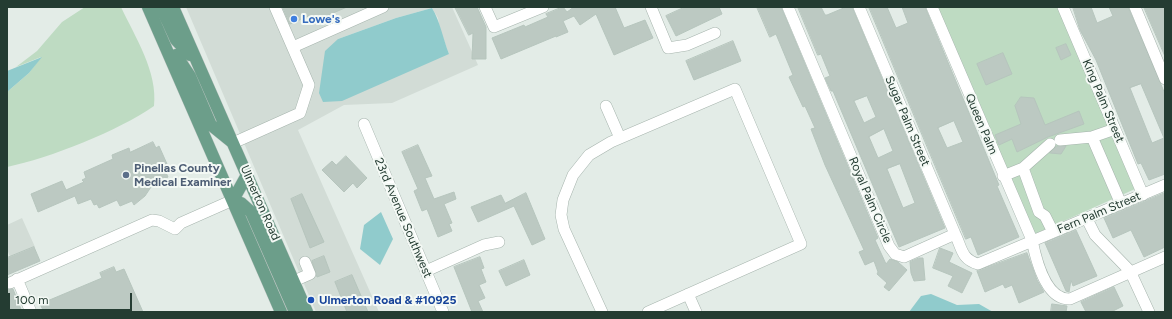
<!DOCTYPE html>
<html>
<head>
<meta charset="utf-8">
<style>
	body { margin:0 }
	#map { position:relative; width:1172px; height:319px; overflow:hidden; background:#e3ece7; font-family:Figtree,sans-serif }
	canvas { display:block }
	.frame { position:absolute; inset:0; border:8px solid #243c32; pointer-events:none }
	.scale { position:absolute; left:8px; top:293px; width:124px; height:18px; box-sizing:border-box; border:2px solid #243c32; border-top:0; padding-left:5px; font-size:12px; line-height:14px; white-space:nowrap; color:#243c32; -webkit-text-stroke:3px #f4f9f5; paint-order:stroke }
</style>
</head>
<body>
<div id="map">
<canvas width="1172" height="319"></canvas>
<div class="frame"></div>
<div class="scale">100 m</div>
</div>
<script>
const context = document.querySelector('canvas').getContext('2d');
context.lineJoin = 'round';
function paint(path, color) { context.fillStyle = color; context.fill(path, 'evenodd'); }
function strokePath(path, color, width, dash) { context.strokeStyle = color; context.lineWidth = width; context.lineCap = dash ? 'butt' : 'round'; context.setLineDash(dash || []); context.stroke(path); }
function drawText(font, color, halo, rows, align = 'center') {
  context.font = font + ' Figtree,sans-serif'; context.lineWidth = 4; context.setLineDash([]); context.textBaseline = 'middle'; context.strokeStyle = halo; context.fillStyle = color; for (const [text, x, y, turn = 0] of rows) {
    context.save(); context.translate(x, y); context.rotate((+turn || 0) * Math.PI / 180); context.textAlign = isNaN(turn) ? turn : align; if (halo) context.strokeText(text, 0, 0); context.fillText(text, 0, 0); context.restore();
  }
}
const built = new Path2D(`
	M186,7h266l26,58 -86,38 -48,2 -46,25 81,182h-63zM432,8l6,10 2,12 9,24 -111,-15 58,-21z
	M22,218l13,29 -25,10 -3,-8v-24z`);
const green = new Path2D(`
	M85,7h36c14,30 37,65 33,99 -36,25 -104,52 -147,61v-75l22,-19 12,-16 -25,10 21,-16 25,-29z
	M937,7h121l77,182 -100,45z`);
const water = new Path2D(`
	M432,8c8,13 11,31 17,46l-107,47 -19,1 -4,-9 6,-42 13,-12 58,-21z
	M42,57l-13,16 -22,19v-21z
	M381,212l12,27 -13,26 -20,-16 4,-24z
	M931,294l26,11 22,-1 14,8h-84l12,-16z`);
const building = new Path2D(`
	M283,7h64l-35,15 -3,-6 -19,8z
	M455,7h22l9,20v32h-14l1,-26 -4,2z
	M563,7l4,5 7,-5h41l9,21 21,-8 8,18 -39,17 -18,-41 -16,11 -6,-9 -11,5 5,11 -12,5v-1l-55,23 -9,-21 32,-13 1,2 23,-10 -2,-3z
	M685,7h34l3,7 -46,22 -10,-20z
	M757,7h24l97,231 -3,2 11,24 4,-5 8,3 9,8 -18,21 -5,-4 3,-4 -10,-9 1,-2 -4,-11 -9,4 -6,-13 5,-2 -39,-85 -14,-36 4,-1 -10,-22 -2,1 -14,-30 4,-2 -17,-41 -6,3z
	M798,7h23l4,8h2l19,-8h6l93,221 -46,19 -66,-156h-2l-6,-13 5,-2 -9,-22 -3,1zM867,96l9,21 -12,6 -10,-22zM884,129l9,22 -15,7 -9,-21zM900,164l15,39 -12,5 -16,-39z
	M869,7h18l9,21 12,-5 -6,-16h23l74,178 -2,1 22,51 -41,18 -7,-18 -5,2zM954,121l9,21 -16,6 -9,-20z
	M1073,7h18l6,16 16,-7 -4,-9h19l37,87v80l-16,6 -8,-17 -3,1 -42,-104 -16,-30zM1141,84l23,54 -12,5 -22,-55z
	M1144,7h21v49z
	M733,41l8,20 -47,19 -8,-19z
	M1066,44l5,11 -10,5 -5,-12z
	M1003,53l9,21 -26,11 -9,-21z
	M1021,97l13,1 11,27 34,-14 5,13 -36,13 -31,15 -5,-13 -13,6 -4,-10 26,-11 -6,-18z
	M153,142l3,6 3,-2 8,18 -4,2 5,11 -15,7 -8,12 -11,9 -2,-4 -12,5 -3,-6 -18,8 -2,-4 -3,1 -3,-6 -13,5 -3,-8 -37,16 -7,-18 31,-13 4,9 18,-8 -2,-2 4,-2 -2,-6 29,-13 -1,-4 17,-7 1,4z
	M418,145l14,31 -7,2 9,21 20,-7 2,7 -12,5 8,19 -3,1 3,7 -14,6 -11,-28 -5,2 -8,-20 4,-2 -16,-37z
	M1057,146h9l-5,8 -11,-1z
	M346,156l21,22 -10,10 -4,-5 -9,9 -22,-22 10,-9 4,4z
	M526,193l19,46 -13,6 -18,-39 -36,16 -7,-15 30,-12 4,8z
	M1165,193v54l-21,10 -13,-27 -18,8 -9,-20z
	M302,194l22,48 -14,6 -19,-49z
	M1076,230l21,46 -24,10 -2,-6 -2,12 -3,-1 -21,-48z
	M34,247l6,14 -33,14v-17z
	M940,248l13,5 -4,9 23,11 -10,20 -14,-7 5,-10 -20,-8z
	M1027,253l10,27 7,12 -25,11 -7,-18 -7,3 -2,-4 -18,8 -8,-21z
	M324,256l6,16 -13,5 -5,-16z
	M480,257l4,11 -3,1 5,13 -7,3 6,13 -7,3 5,11h-11l-18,-45z
	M919,258h4l2,22 -11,1 -3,-8 -1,-11z
	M524,260l6,15 -24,11 -7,-15z
	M114,267l2,5 8,-3 19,43h-99l-4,-8 62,-26 -2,-5z
	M352,275l16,37h-21l-12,-30z
	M1114,287l9,19 -12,6h-25l-5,-10z
	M7,289h6l9,23h-15z
	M1052,304l15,2 -1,6h-15z`);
const minor = new Path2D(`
	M485,7l9,20 49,-20
	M651,7l17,41 19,-3 28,-12
	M788,7l101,239 6,8 9,3 51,-23
	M859,7l96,227c7,14 6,25 23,30l187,-79
	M932,7l100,233c4,20 14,60 38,59l95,-42
	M1063,7l80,188
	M1135,7l30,72
	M293,47l90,-40
	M606,106l14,32
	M364,124l79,188
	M1092,137l29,67
	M1060,140l32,-3 23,-8
	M233,143l67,-30 9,-28 -34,-78
	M1023,168l16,44 6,4 8,16
	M1003,176l20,-8 27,-24
	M1087,219l8,16 35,36 19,41
	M426,271l58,-26 15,-3
	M17,279l14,33
	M294,281l16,-7 -5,-12
	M10,283l142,-63 7,1 16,8 6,-6 52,-23
	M688,294l8,18
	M602,312l-38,-83 -3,-14 2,-15 10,-25 16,-20 22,-13 124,-53 66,155 -153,68`);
const major = new Path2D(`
	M148,7l133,305
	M161,7l15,33 14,15
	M173,7l134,305
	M176,55l14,21 21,49 21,17
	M233,200l8,3 10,9 44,100
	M233,200l14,-25`);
const markers = [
	[294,19,4,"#3f7fe0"],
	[126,175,4,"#5c6f8a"],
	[311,300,4,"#1a4fb4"]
];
const shopNames = [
	["Lowe's",302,19]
];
const streetNames = [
	["King Palm Street",1103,101,67],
	["Sugar Palm Street",907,121,67],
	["Queen Palm",981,124,67],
	["Royal Palm Circle",870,200,67],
	["Ulmerton Road",260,203,66],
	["Fern Palm Street",1099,213,-23],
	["23rd Avenue Southwest",403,218,67]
];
const serviceNames = [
	["Pinellas County",134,168],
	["Medical Examiner",134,182]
];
const transitNames = [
	["Ulmerton Road & #10925",319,300]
];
paint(built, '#d2dcd6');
paint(green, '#bedbc2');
paint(water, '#90cbcc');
paint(building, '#bcc9c2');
strokePath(building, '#b6c5bd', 1);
strokePath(minor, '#a6b4ad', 12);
strokePath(major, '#c2c8c6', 13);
strokePath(minor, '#fff', 11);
strokePath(major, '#6c9e8a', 12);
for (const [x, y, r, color] of markers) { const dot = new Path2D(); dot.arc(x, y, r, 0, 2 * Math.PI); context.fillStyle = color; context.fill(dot); strokePath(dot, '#f4f9f5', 1.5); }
drawText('bold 12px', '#366cbe', '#f4f9f5', shopNames, 'left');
drawText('12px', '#243c32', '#f4f9f5', streetNames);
drawText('bold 12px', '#4e5e75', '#f4f9f5', serviceNames, 'left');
drawText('bold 12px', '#164399', '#f4f9f5', transitNames, 'left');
</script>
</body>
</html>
